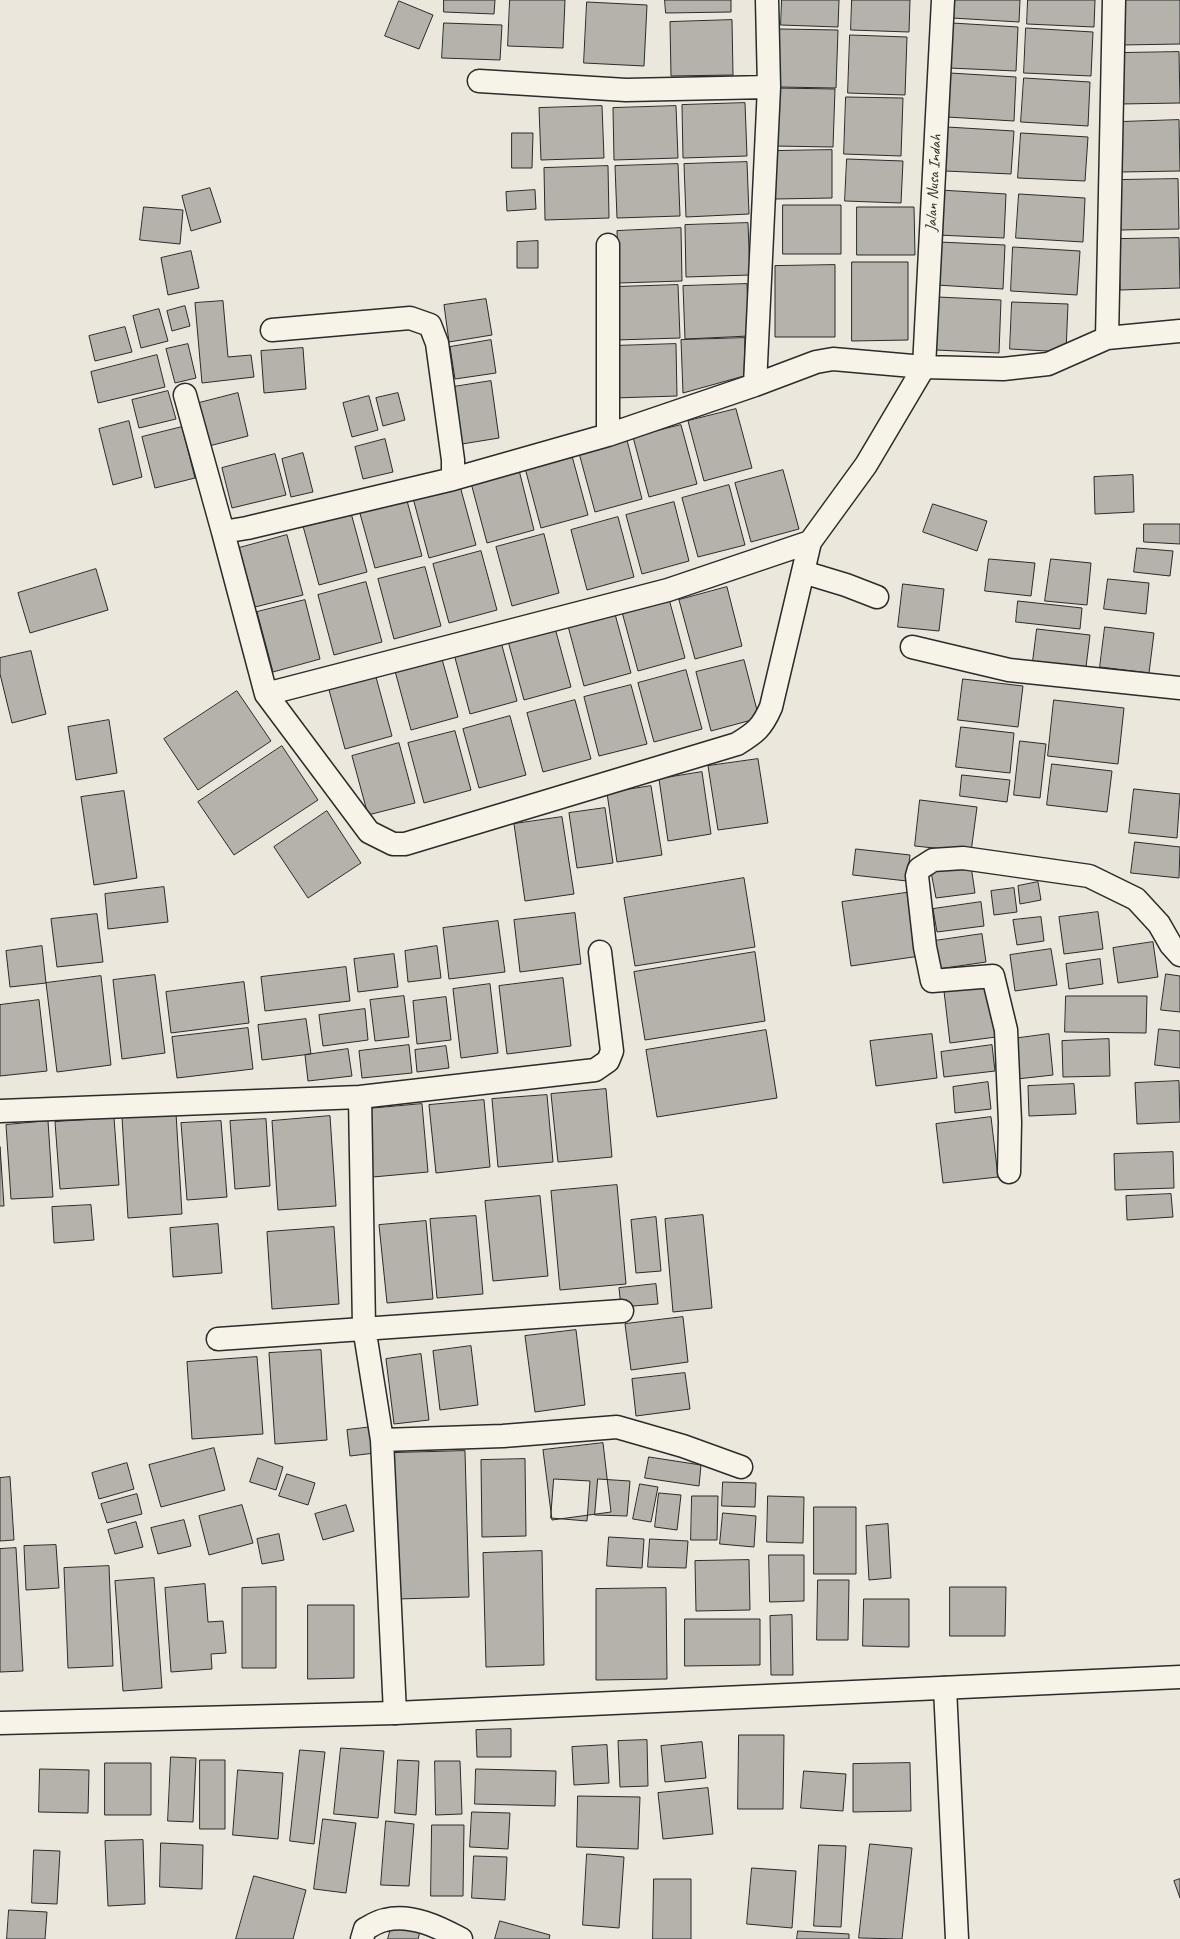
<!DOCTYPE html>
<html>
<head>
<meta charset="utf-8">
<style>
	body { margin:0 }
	canvas { display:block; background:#ebe7dd }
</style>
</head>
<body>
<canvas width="1180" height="1939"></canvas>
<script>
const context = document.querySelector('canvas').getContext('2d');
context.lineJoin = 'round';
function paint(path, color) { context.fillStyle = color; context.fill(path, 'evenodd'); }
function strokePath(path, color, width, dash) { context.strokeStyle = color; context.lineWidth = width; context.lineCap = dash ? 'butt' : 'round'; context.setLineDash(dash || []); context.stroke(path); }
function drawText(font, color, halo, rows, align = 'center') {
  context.font = font + ' Caveat,sans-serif'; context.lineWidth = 4; context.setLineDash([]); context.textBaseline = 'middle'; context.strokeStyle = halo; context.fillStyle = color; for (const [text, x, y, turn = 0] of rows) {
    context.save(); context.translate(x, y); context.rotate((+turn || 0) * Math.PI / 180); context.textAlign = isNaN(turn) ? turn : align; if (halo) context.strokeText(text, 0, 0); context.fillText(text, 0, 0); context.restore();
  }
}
const building = new Path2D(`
	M444,0h51l-1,14 -50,-2z
	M510,0h55l-2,48 -55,-2z
	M665,0h66v12l-65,1z
	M782,0h57l-1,27 -57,-2z
	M852,0h58l-1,32 -58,-2z
	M953,0h67l-1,22 -67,-4z
	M1028,0h67l-1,27 -67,-3z
	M1121,0h59v44l-58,1z
	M399,1l34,14 -14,34 -34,-13z
	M587,2l60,3 -3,61 -60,-3z
	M732,20l1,55 -62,1 -1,-54z
	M444,23l58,2 -2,35 -58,-2z
	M952,23l66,4 -2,44 -67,-3z
	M1026,28l67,4 -2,44 -67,-3z
	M780,29l58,1 -2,58 -58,-1z
	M850,35l57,2 -2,58 -57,-2z
	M1179,52l1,51 -60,1v-51z
	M950,73l66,4 -2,44 -67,-4z
	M1024,78l66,4 -2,44 -67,-4z
	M777,88l58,1 -2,58 -58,-1z
	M846,97l57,1 -2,58 -57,-2z
	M745,103l2,53 -64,2 -1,-53z
	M602,106l2,52 -63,2 -2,-52z
	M676,106l2,52 -64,2 -1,-52z
	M1179,120l1,51 -60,1v-50z
	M947,127l67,4 -3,43 -66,-3z
	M512,133h21l-1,35h-20z
	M1021,133l67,4 -3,44 -67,-3z
	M832,150v48l-57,1 -1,-48z
	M847,159l56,2 -2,42 -56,-2z
	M747,162l2,52 -63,3 -2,-53z
	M678,164l2,52 -63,2 -2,-52z
	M608,166l1,52 -64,2 -1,-52z
	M1178,179l1,50 -60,1 -1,-50z
	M210,188l11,34 -30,9 -9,-35z
	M535,190l1,19 -29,2 -1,-19z
	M940,190l66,4 -2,44 -67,-3z
	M1019,194l66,4 -2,44 -67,-4z
	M783,205h58v49h-58z
	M144,207l39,3 -3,34 -40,-4z
	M857,207h57l1,48h-58z
	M748,223l2,52 -64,2 -1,-52z
	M681,228l1,53 -63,2 -2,-52z
	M1179,238l1,50 -60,2 -1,-51z
	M538,241v27h-21v-26z
	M939,242l66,3 -2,44 -67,-4z
	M1013,247l67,4 -3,44 -66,-4z
	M191,251l8,37 -31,7 -7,-37z
	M852,262h56v78l-56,1z
	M835,265v72h-60v-71z
	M747,284l2,52 -64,3 -2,-53z
	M678,285l2,53 -64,2 -1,-53z
	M938,297l63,3 -2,53 -63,-3z
	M486,299l6,36 -43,7 -5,-37z
	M223,301l5,56 23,-2 3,22 -52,6 -7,-80z
	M1012,302l56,2 -2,48 -56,-3z
	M185,306l5,20 -18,5 -5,-20z
	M159,309l9,32 -27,7 -8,-32z
	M125,327l7,25 -37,9 -6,-25z
	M745,338l-1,38 -61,17 -2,-53z
	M491,340l5,33 -41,6 -5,-32z
	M188,344l8,34 -21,5 -9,-34z
	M676,344l1,52 -63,2 -2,-52z
	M303,348l3,41 -42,4 -3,-42z
	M157,355l8,32 -67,16 -7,-31z
	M491,381l8,57 -37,6 -9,-57z
	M168,391l8,28 -37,9 -7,-28z
	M238,393l10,43 -39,10 -10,-43z
	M398,393l7,27 -22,6 -7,-28z
	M369,396l9,34 -26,7 -9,-34z
	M736,409l16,59 -48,13 -16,-60z
	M129,421l13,56 -29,8 -14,-56z
	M681,425l16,59 -48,13 -16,-60z
	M182,427l13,51 -40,10 -13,-51z
	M385,439l8,33 -30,7 -8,-32z
	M627,440l15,59 -47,13 -16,-59z
	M303,453l10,39 -22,5 -9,-38z
	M275,454l11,41 -54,13 -10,-40z
	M572,456l16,59 -47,13 -16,-60z
	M519,470l15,60 -47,13 -16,-60z
	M783,470l16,59 -48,13 -16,-59z
	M1133,475l1,37 -39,2 -1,-37z
	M729,485l16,60 -47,12 -16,-59z
	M460,486l16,59 -47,13 -16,-60z
	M406,497l16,59 -47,12 -16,-58z
	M674,502l15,59 -47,13 -16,-59z
	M933,504l54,17 -10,30 -54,-19z
	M351,513l16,59 -48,13 -16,-59z
	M618,517l16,60 -47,13 -16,-60z
	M1144,524h36v20l-36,-2z
	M544,534l15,59 -47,13 -16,-59z
	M287,535l16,60 -48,12 -16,-59z
	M1137,548l36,3 -3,25 -36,-4z
	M481,551l16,59 -48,13 -16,-59z
	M989,559l46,4 -4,33 -46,-5z
	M1051,559l40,4 -4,42 -42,-4z
	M425,567l16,59 -47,13 -16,-60z
	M96,569l12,41 -78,23 -12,-40z
	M1108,579l41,4 -3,31 -42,-5z
	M366,582l16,60 -48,13 -16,-60z
	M903,584l41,5 -5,42 -41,-4z
	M727,587l15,59 -47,13 -16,-59z
	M669,599l16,59 -47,13 -16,-59z
	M305,600l15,59 -47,13 -16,-60z
	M1018,601l64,7 -2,21 -64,-7z
	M615,614l16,59 -47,13 -16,-60z
	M1105,627l49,6 -5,40 -49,-6z
	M555,628l16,59 -47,13 -16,-59z
	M1037,629l53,6 -5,40 -53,-6z
	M501,642l16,59 -47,13 -16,-60z
	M31,651l15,63 -34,9 -12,-49v-16z
	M442,659l16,58 -47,13 -16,-59z
	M744,660l15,58 -48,13 -15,-59z
	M686,670l16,59 -48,13 -16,-59z
	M376,677l16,59 -47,13 -16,-59z
	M963,679l60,7 -5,41 -60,-7z
	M631,685l16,59 -48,12 -15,-59z
	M237,691l34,50 -73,49 -34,-51z
	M575,700l16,59 -48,13 -16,-59z
	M1054,700l70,8 -6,56 -70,-8z
	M510,716l16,59 -47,13 -16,-59z
	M109,720l8,53 -41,7 -8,-53z
	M961,727l53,6 -4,40 -54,-6z
	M455,731l16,59 -47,13 -16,-60z
	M1020,741l26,3 -6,54 -26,-3z
	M399,743l16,60 -47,12 -16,-59z
	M282,746l36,54 -84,55 -36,-53z
	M758,759l10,64 -50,7 -10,-64z
	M1052,764l60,7 -5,41 -60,-7z
	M702,772l9,62 -43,7 -9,-62z
	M962,775l48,5 -3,22 -47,-6z
	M651,786l11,69 -45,7 -10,-69z
	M1134,789l46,5 -3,44 -48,-5z
	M124,791l13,87 -43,7 -13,-88z
	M920,800l57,7 -6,45 -56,-6z
	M605,808l8,55 -36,5 -8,-55z
	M327,811l34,52 -53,35 -34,-51z
	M562,817l12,77 -49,7 -11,-77z
	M1135,842l45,5 -1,31 -48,-5z
	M856,849l54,6 -3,26 -54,-6z
	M971,866l4,27 -39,5 -5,-26z
	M744,878l11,69 -120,19 -11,-68z
	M1038,882l3,18 -21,4 -2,-18z
	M164,887l4,35 -60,7 -3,-35z
	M1014,888l3,24 -23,3 -3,-24z
	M912,892l8,64 -69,10 -9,-64z
	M981,902l3,24 -47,6 -4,-23z
	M1098,912l5,37 -39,5 -5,-37z
	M575,913l6,51 -61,8 -6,-52z
	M97,914l6,48 -46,5 -6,-48z
	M1041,917l3,24 -27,4 -4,-25z
	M498,921l7,51 -56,7 -6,-51z
	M982,934l4,28 -48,7 -4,-28z
	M1153,942l5,35 -40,6 -5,-35z
	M42,946l4,37 -36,4 -4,-36z
	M437,946l4,32 -33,4 -3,-31z
	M1051,949l6,36 -42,6 -5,-36z
	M755,952l10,69 -120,19 -11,-68z
	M394,954l4,33 -40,5 -4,-33z
	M1100,959l3,25 -34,5 -3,-25z
	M346,967l4,34 -85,10 -4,-34z
	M1166,974l14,2v36l-19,-2z
	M155,975l10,78 -43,6 -9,-79z
	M101,976l10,89 -54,7 -11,-89z
	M563,978l8,68 -64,8 -8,-68z
	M244,982l5,41 -78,10 -5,-41z
	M490,984l8,69 -37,5 -8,-69z
	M990,985l6,52 -46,6 -6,-52z
	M404,996l5,41 -34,4 -5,-41z
	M1066,996h81l-1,37 -81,-1z
	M446,997l5,43 -34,4 -4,-43z
	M39,1000l8,71 -47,5v-71z
	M365,1009l3,31 -45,6 -4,-31z
	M306,1019l5,35 -49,6 -4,-35z
	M248,1028l5,41 -76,9 -5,-41z
	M1159,1029l21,2v37l-25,-3z
	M766,1030l11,68 -120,19 -11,-67z
	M932,1034l5,44 -61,8 -6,-45z
	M1049,1034l4,41 -36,4 -5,-40z
	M1109,1039l1,37 -47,1 -1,-36z
	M409,1045l3,28 -50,5 -3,-27z
	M992,1045l3,26 -51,6 -3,-25z
	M446,1046l3,22 -32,4 -2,-22z
	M348,1049l4,27 -44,5 -3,-26z
	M1179,1081l1,41 -43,2 -2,-41z
	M988,1082l3,27 -36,4 -2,-26z
	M1074,1084l2,30 -47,2 -1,-30z
	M606,1089l6,68 -54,5 -7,-68z
	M547,1095l6,67 -55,5 -6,-68z
	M484,1100l6,67 -54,6 -7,-68z
	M422,1104l6,68 -55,5 -6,-68z
	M176,1113l6,101 -54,4 -6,-101z
	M330,1116l6,90 -58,4 -6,-89z
	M991,1117l7,60 -55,6 -7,-59z
	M114,1118l5,67 -59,4 -5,-67z
	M266,1119l4,67 -35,3 -5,-68z
	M48,1121l5,76 -42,2 -5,-74z
	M221,1121l6,76 -40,3 -6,-77z
	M0,1147l4,59h-4z
	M1173,1152l1,36 -59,2 -1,-36z
	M617,1185l9,99 -66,6 -9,-99z
	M1171,1194l2,23 -46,3 -1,-24z
	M540,1196l8,80 -55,5 -8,-80z
	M91,1205l3,35 -40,3 -2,-36z
	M703,1215l9,93 -39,4 -8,-93z
	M476,1216l7,78 -46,4 -7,-79z
	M656,1217l5,54 -25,2 -5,-53z
	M426,1221l7,78 -46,4 -8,-78z
	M218,1224l4,49 -49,4 -3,-49z
	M334,1227l5,77 -67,5 -5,-77z
	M656,1284l2,20 -37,3 -2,-19z
	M683,1317l5,45 -57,8 -6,-46z
	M576,1330l9,75 -50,7 -10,-76z
	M471,1346l7,59 -38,5 -7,-59z
	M321,1350l6,90 -52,4 -6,-91z
	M421,1354l8,66 -35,4 -8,-65z
	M257,1357l6,77 -71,5 -5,-77z
	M685,1373l5,36 -54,7 -4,-37z
	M372,1427l3,26 -25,3 -3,-26z
	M603,1443l8,69 -59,8 -9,-70z
	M214,1448l11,42 -64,17 -12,-42z
	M465,1451l4,146 -72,2 -4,-146z
	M649,1457l52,8 -2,21 -54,-8z
	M258,1458l25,9 -7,23 -26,-8z
	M525,1459l1,77 -44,1 -1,-77z
	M127,1463l7,26 -35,10 -7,-26z
	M287,1474l28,9 -7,22 -29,-9z
	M10,1477l4,63 -14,1v-63z
	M554,1479l36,2 -3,40 -36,-3z
	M598,1479l32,2 -3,35 -32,-1z
	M723,1482l33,1 -1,24 -33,-1z
	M640,1484l18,3 -7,35 -18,-3z
	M659,1493l22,2 -4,35 -22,-3z
	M137,1494l5,20 -35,9 -6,-19z
	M692,1496h26l-1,44h-26z
	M768,1496l36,1 -1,46 -36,-1z
	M242,1505l11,38 -44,12 -10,-39z
	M346,1505l8,26 -31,9 -8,-26z
	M814,1507h42v67h-42z
	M723,1513l33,3 -2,31 -34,-3z
	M184,1520l7,26 -33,8 -7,-26z
	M136,1522l7,25 -28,7 -7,-24z
	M888,1524l3,54 -22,2 -3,-54z
	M279,1534l5,26 -22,4 -5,-25z
	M609,1537l35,2 -2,29 -35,-2z
	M650,1539l38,2 -2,27 -38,-1z
	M56,1545l3,43 -33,2 -2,-44z
	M16,1548l7,123 -23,1v-123z
	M542,1551l2,114 -58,2 -3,-114z
	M769,1555h35v46l-34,1z
	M749,1560l1,50 -54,1 -1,-50z
	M109,1566l4,100 -45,2 -4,-100z
	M154,1578l8,110 -39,3 -8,-110z
	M818,1580h31l-1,60h-31z
	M205,1584l3,38 15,-1 3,32 -15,1 1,15 -41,3 -6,-84z
	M276,1587v81h-34v-80z
	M950,1587h56l-1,49h-55z
	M666,1588l1,91 -71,1v-91z
	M864,1599h45v48l-46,-1z
	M308,1605h46v73l-46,1z
	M792,1615l1,60h-22l-1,-59z
	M685,1619h75v46l-75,1z
	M511,1729v28h-34l-1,-27z
	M739,1735h45l-1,74h-45z
	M647,1740l1,46 -28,1 -2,-46z
	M702,1742l4,36 -41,4 -4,-36z
	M607,1745l2,38 -35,2 -2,-38z
	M341,1748l43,3 -6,67 -44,-4z
	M300,1750l25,2 -11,92 -24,-3z
	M171,1757l25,1 -3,64 -25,-1z
	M200,1760h25v69h-25z
	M398,1760l21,1 -3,54 -21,-2z
	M435,1761h25l2,53 -26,1z
	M105,1763h46v52h-46z
	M910,1763l1,48 -58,1v-48z
	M40,1769l49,1 -1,43 -49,-1z
	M476,1769l80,2 -1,35 -80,-2z
	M238,1770l45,3 -5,66 -45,-4z
	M804,1771l42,3 -3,37 -42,-3z
	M708,1788l5,46 -50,5 -5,-46z
	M578,1796l62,1 -2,52 -61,-2z
	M472,1812l38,1 -2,36 -38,-2z
	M323,1819l33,4 -10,70 -32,-4z
	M386,1821l28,3 -5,62 -28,-1z
	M432,1825h32l-1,71h-32z
	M143,1840l2,64 -37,2 -3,-65z
	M161,1843l42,2 -1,44 -42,-2z
	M870,1844l42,4 -10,91 -43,-1z
	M819,1845l27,1 -5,81 -27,-1z
	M34,1850l26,1 -3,53 -25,-1z
	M587,1854l37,3 -5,71 -36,-3z
	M474,1856l33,1 -2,43 -33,-2z
	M752,1868l44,3 -4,57 -45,-4z
	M254,1876l52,14 -13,49h-57z
	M654,1879h37v60h-38z
	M1180,1879v19l-6,-17z
	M9,1910l38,2 -2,27h-38z
	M393,1921l28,7 -3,11h-30z
	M500,1921l50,14 -1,4h-54z
	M798,1931l51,3v5h-52z`);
const minor = new Path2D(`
	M479,81l147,9 143,-3
	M608,245v190
	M272,330l138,-12 20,7 7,18 16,117v19
	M1107,338l7,-338
	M755,385l14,-298 -2,-87
	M185,395l38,137
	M810,542l-39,165c-9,21 -16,26 -34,37l-332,100h-12l-24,-12 -103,-138 -43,-162 24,-4 206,-49 155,-44 147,-50 61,-23 17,-3 91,8 79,2 45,-5 59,-26 73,-7
	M803,572l43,13 31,12
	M912,647l97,23 171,18
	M266,694l402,-104 142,-48 56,-77 58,-98 19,-367
	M360,1097l4,230 18,113 13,273
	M0,1111l360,-14 235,-27 13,-9 4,-10 -12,-99
	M1009,1172l1,-50 -4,-92 -13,-54 -61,5 -7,-34 -8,-71 2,-7 14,-9 30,-2 126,18 47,23 23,25 12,21 9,10
	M218,1339l404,-28
	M382,1440l121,-4 114,-9 66,19 58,21
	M945,1688l12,251
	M362,1939l3,-10c6,-3 13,-8 20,-9 25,-7 54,7 76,19`);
const tertiary = new Path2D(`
	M0,1723l395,-10 785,-36`);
const streetNames = [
	["Jalan Nusa Indah",934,183,-87]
];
paint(building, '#b5b2ab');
strokePath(building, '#2b2b2b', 1);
strokePath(minor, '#2b2b2b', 25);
strokePath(tertiary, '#2b2b2b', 25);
strokePath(minor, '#f7f3e8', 22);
strokePath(tertiary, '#f7f3e8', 22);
drawText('16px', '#2b2b2b', '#f7f3e8', streetNames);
</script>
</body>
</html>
